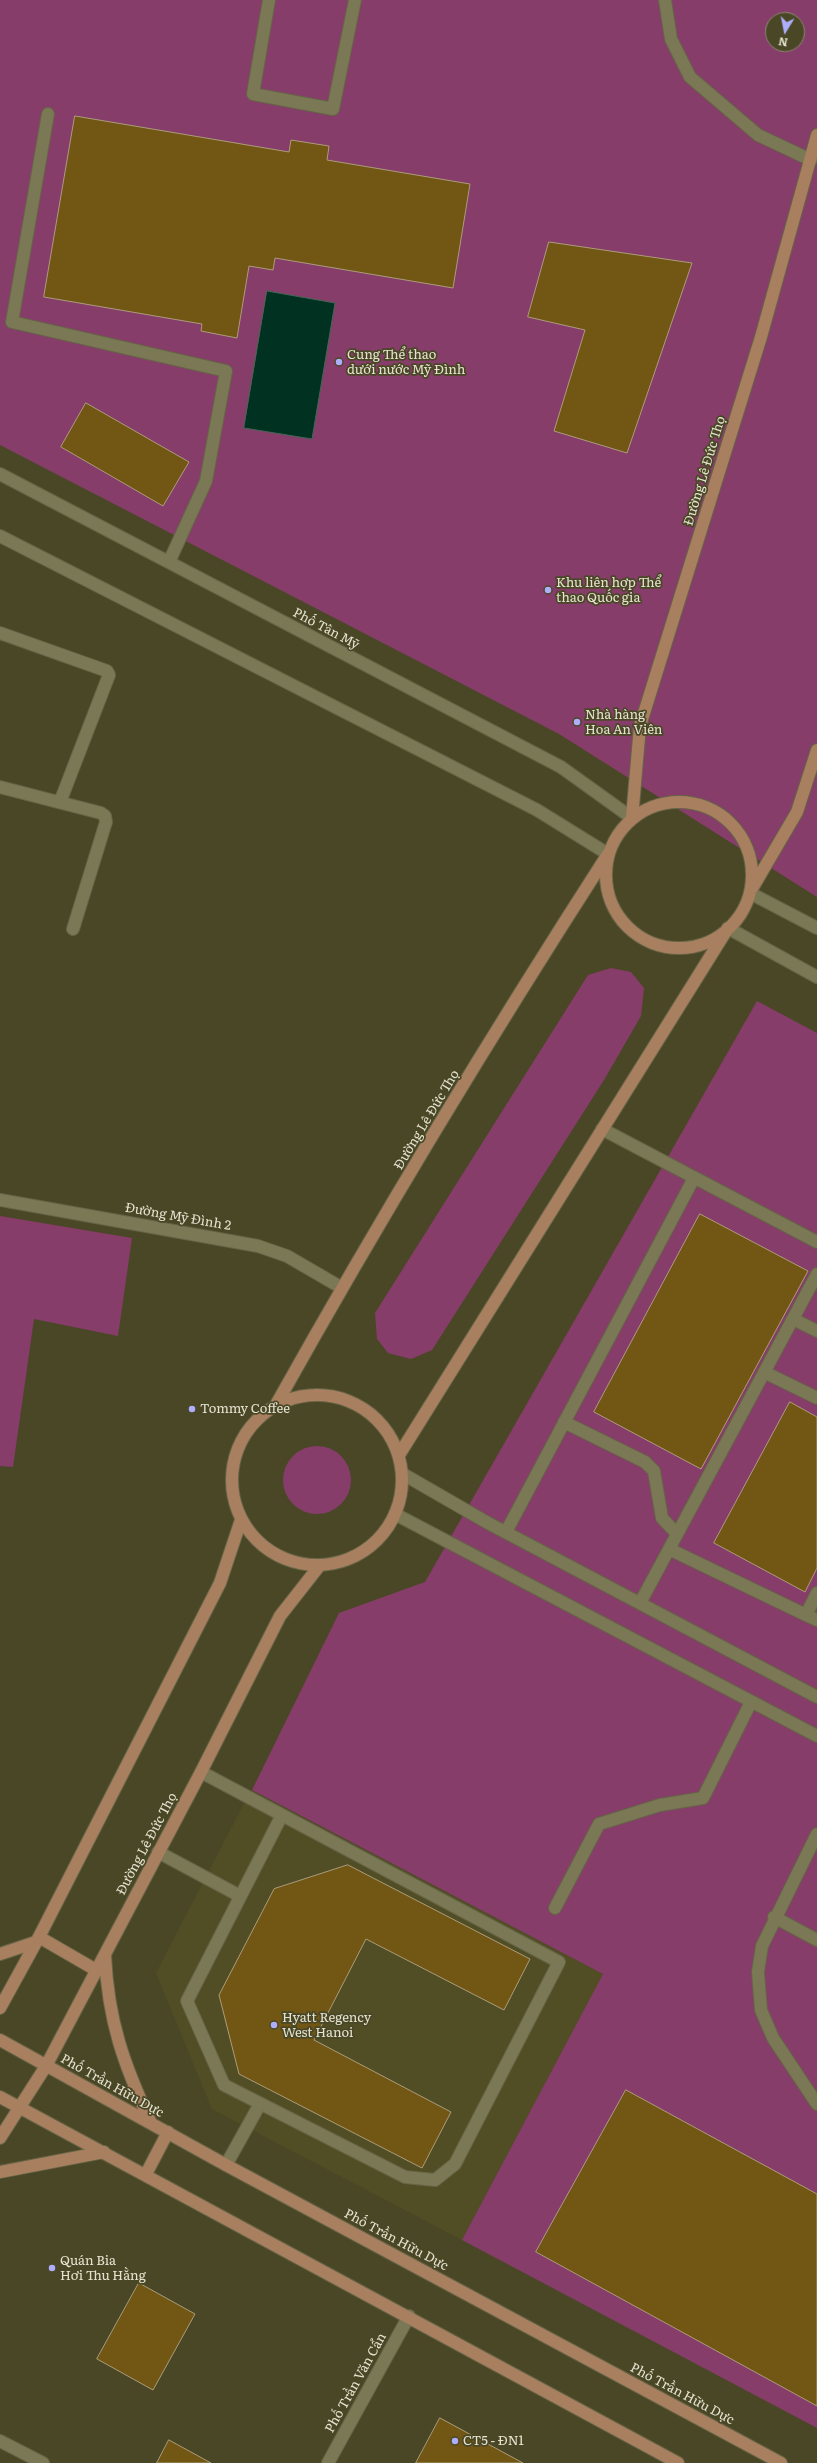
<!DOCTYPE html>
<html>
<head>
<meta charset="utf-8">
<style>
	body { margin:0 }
	#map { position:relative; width:817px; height:2463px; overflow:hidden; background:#4a4726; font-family:Literata,serif }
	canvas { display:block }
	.north { position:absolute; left:765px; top:12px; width:40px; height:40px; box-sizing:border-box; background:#4a4726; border:1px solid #88856a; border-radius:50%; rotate:190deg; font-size:11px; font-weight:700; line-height:16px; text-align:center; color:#e4e3d0 }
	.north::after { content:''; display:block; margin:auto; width:14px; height:18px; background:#afaefa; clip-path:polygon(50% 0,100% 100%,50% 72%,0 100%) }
</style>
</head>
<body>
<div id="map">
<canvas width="817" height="2463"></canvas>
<div class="north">N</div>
</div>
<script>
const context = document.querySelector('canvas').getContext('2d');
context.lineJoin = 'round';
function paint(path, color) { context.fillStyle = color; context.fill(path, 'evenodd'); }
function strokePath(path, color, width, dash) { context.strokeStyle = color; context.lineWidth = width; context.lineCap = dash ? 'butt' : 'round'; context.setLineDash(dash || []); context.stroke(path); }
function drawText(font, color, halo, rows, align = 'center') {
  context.font = font + ' Literata,serif'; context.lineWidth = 3.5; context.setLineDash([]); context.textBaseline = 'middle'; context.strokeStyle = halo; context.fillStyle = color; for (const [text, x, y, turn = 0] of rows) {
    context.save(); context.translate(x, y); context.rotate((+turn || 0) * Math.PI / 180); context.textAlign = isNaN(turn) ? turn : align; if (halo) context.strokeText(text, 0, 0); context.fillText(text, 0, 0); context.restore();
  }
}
const built = new Path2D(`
	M251,1790l352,184 -141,266 -250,-131 -56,-136z`);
const green = new Path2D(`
	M0,0h817v897l-258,-163 -559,-289zM773,20h24v24h-24z
	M611,968l20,4 13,16 -3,28 -37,64 -172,270 -21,9 -23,-6 -11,-14 -2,-26 213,-338z
	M757,1001l60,32v1395l-355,-188 141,-266 -351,-184 87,-177 86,-31z
	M0,1216l132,22 -14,98 -84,-17 -21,148 -13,-1z
	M283 1480a34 34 0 1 1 68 0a34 34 0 1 1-68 0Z`);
const water = new Path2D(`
	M267,291l68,12 -23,136 -68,-11z`);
const building = new Path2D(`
	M75,116l214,36 2,-12 38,6 -2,14 143,24 -17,104 -178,-30 -2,12 -24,-4 -12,72 -36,-7 1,-7 -158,-27z
	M549,242l143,21 -65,190 -73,-22 31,-101 -57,-13z
	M86,403l103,59 -26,44 -102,-59z
	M700,1214l108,57 -107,198 -107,-57z
	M790,1402l27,15v151l-12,24 -91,-49z
	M348,1865l182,94 -26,51 -138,-71 -52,101 137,72 -29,56 -183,-94 -20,-79 55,-106z
	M626,2090l191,104v212l-281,-154z
	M139,2283l56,31 -42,76 -56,-31z
	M440,2418l83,45h-107z
	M169,2440l42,23h-54z`);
const minor = new Path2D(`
	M269,0l-16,94 80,15 22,-109
	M665,0l6,39 19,38 68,58 53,25
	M48,114l-36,208 214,49 -20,110 -37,81
	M0,474l561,293 71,51
	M0,536l537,274 71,44
	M0,633l107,38 2,4 -49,127
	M0,787l101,26 4,3 1,6 -33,107
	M750,893l67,35
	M728,928l89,49
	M602,1129l215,113
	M0,1200l258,46 29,10 55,32
	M793,1319l24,12
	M764,1372l53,26
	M564,1422l81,40 9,9 8,47 15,16
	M403,1474l85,49 329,174
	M395,1514l422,222
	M506,1532l188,-354
	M669,1549l137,66 11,-22
	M640,1603l177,-329
	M806,1615l11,5
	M201,1772l358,190 -104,202 -20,16 -30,-3 -181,-92 -37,-84 95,-186
	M817,1834l-55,112 -4,26 3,38 12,28 44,66
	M158,1852l82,44
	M555,1908l44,-84 61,-19 43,-7 48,-96
	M774,1917l43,23
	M226,2165l34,-61
	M0,2441l43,22
	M328,2463l81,-147`);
const major = new Path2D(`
	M606 875a73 73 0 1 1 146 0a73 73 0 1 1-146 0Z
	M632,818l8,-92 121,-389 56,-202
	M753,887l44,-75 20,-62
	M232 1480a85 85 0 1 1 170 0a85 85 0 1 1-170 0Z
	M277,1403c104,-186 215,-369 331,-549
	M399,1455l329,-527
	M39,1937l57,33
	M0,1954l36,-12
	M105,1955c3,66 19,110 46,168
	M0,2008l39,-71 181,-354 21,-63
	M0,2040l226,125 555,298
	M0,2097l678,366
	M0,2138l46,-72 155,-294 79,-156 40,-51
	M0,2172l104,-20
	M146,2174l22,-42`);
const markers = [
	[339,362,4,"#afaefa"],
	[548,590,4,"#afaefa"],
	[577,722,4,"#afaefa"],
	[192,1409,4,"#afaefa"],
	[274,2025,4,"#afaefa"],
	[52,2268,4,"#afaefa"],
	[455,2441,4,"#afaefa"]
];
const poiNames = [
	["Cung Thể thao",347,355],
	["dưới nước Mỹ Đình",347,370],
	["Khu liên hợp Thể",556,583],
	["thao Quốc gia",556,598],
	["Nhà hàng",585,715],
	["Hoa An Viên",585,730],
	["Tommy Coffee",200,1409],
	["Hyatt Regency",282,2018],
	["West Hanoi",282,2033],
	["Quán Bia",60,2261],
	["Hơi Thu Hằng",60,2276],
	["CT5 - ĐN1",463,2441]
];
const streetNames = [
	["Đường Lê Đức Thọ",705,471,-73],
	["Phố Tân Mỹ",326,629,28],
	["Đường Lê Đức Thọ",427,1120,-59],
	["Đường Mỹ Đình 2",178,1217,10],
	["Đường Lê Đức Thọ",147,1844,-62],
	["Phố Trần Hữu Dực",112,2086,29],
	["Phố Trần Hữu Dực",396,2240,28],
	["Phố Trần Văn Cẩn",356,2383,-61],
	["Phố Trần Hữu Dực",682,2394,28]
];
paint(built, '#514e25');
paint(green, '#863d6a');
paint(water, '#013121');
strokePath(water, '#456656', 1);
paint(building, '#715614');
strokePath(building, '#ac9c7a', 1);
strokePath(minor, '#666446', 14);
strokePath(major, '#666446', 14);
strokePath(minor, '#7a7855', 12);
strokePath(major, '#a87f5f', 12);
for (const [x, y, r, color] of markers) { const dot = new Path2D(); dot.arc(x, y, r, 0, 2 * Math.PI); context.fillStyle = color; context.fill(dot); strokePath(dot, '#4a4726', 1.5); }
drawText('13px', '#e4e3d0', '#4a4726', poiNames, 'left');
drawText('13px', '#e4e3d0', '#4a4726', streetNames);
</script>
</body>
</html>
